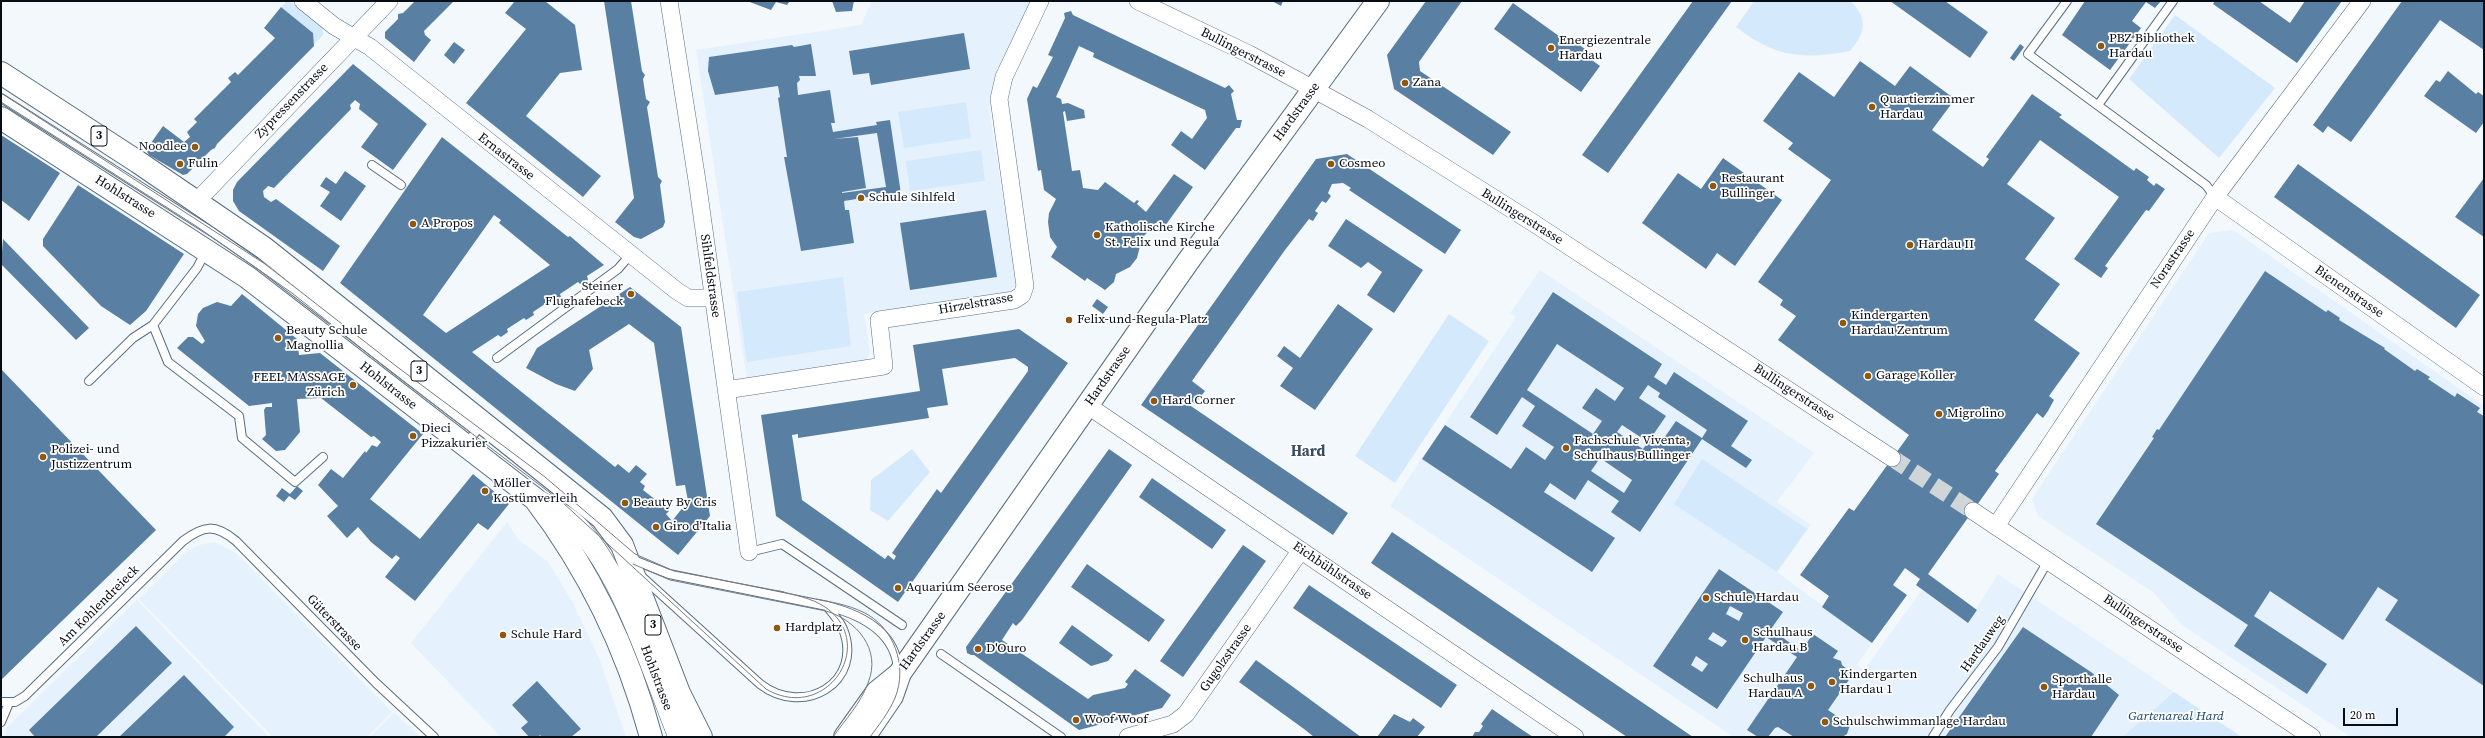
<!DOCTYPE html>
<html>
<head>
<meta charset="utf-8">
<style>
	body { margin:0 }
	#map { position:relative; width:2485px; height:738px; overflow:hidden; background:#f3f8fc; font-family:"Source Serif 4",serif }
	canvas { display:block }
	.frame { position:absolute; inset:0; border:2px solid #060d15; pointer-events:none }
	.scale { position:absolute; left:2343px; top:708px; width:55px; height:18px; box-sizing:border-box; border:2px solid #060d15; border-top:0; padding-left:5px; font-size:12px; line-height:14px; white-space:nowrap; color:#060d15; -webkit-text-stroke:3px #fff; paint-order:stroke }
</style>
</head>
<body>
<div id="map">
<canvas width="2485" height="738"></canvas>
<div class="frame"></div>
<div class="scale">20 m</div>
</div>
<script>
const context = document.querySelector('canvas').getContext('2d');
context.lineJoin = 'round';
function paint(path, color) { context.fillStyle = color; context.fill(path, 'evenodd'); }
function strokePath(path, color, width, dash) { context.strokeStyle = color; context.lineWidth = width; context.lineCap = dash ? 'butt' : 'round'; context.setLineDash(dash || []); context.stroke(path); }
function drawText(font, color, halo, rows, align = 'center') {
  context.font = font + ' "Source Serif 4",serif'; context.lineWidth = 3.5; context.setLineDash([]); context.textBaseline = 'middle'; context.strokeStyle = halo; context.fillStyle = color; for (const [text, x, y, turn = 0] of rows) {
    context.save(); context.translate(x, y); context.rotate((+turn || 0) * Math.PI / 180); context.textAlign = isNaN(turn) ? turn : align; if (halo) context.strokeText(text, 0, 0); context.fillText(text, 0, 0); context.restore();
  }
}
const built = new Path2D(`
	M872,1h159l-34,72 -6,20 -1,21 26,171 -7,7 -145,22 6,38 -4,8 -119,19 -51,-329 165,-25z
	M2233,230l251,176v331h-133l-169,-112 -29,-33 -115,-76 -6,-17 177,-266z
	M1540,270l274,183 -37,49 34,23 -34,47 95,71 -15,22 7,5 58,-80 46,32 30,-48 176,118 -52,45h-388l-344,-231 126,-189 -6,-4z
	M507,522l11,17 30,23 24,39 28,59 26,77h-125l-90,-94z
	M214,542l22,11 156,159 -25,25h-94l-134,-138 47,-47 13,-7z
	M137,600l132,137h-264l1,-9z
	M394,712l26,25h-50z`);
const green = new Path2D(`
	M287,1h3l33,27v7l-9,9 -1,-11 -32,-26z
	M1754,1h97c17,19 15,31 -1,50 -48,9 -75,6 -114,-24z
	M2175,15l100,73 -56,70 -90,-79z
	M966,102l5,36 -67,10 -6,-36z
	M981,150l4,31 -75,10 -4,-30z
	M843,277l8,69 -104,16 -10,-70z
	M1449,314l40,27 -94,142 -40,-27z
	M912,449l18,23 -42,49 -18,-11 1,-30z
	M1702,459l105,70 -30,43 -103,-68z
	M2174,692l68,45h-120z`);
const building = new Path2D(`
	M415,1h39l-30,30 1,4 6,5 -17,22 -29,-24v-6l13,-13v-5l5,-1z
	M515,1h30l30,24 7,45 -22,3 -34,43 75,60 -18,21 -117,-94 60,-74 -21,-16z
	M604,1h27l11,70 3,4 -2,4 3,20 4,3 -3,5 11,70 4,4 -2,4 5,37 -2,5 -22,12 -7,-2 -19,-15 19,-24z
	M747,1h43l-3,4 -11,-3 -5,8z
	M832,1h22l-2,10 -16,1z
	M1272,1h11l-2,5z
	M1426,1h36l-43,61 1,9 91,61 -18,23 -99,-66 -7,-34z
	M1693,1h39l-124,172 -26,-18z
	M1890,1h55l43,31 -18,26z
	M2085,1h76l-6,7 -9,-6 -14,19 9,7 -31,42 -48,-35z
	M2215,1h44l31,22 15,-22h37l-45,62 -84,-59z
	M2402,1h82v49l-44,-30 -89,122 -23,-16 -5,7 -10,-8z
	M1513,3l57,41 2,-4 16,11 -3,4 15,11 -19,26 -87,-63z
	M281,7l32,26 1,13 -97,98 -2,4 -4,2 -24,24 -4,1 -34,-20 -3,-5 17,-24 21,16 6,-5 -3,-5 10,-10 -3,-3 37,-37 -3,-4 7,-6 3,3 37,-37 -11,-10z
	M1071,11l2,4 152,73 4,-3 5,6 -3,3 6,26h5l-2,8h-4l-31,42 -34,-25 10,-14 11,8 15,-21 -2,-8 -112,-53 1,-4 -15,-7 -23,51 5,2 1,5 6,-1 16,7 1,8 -18,3 -2,-10 -2,1 9,59 8,-1 3,18 15,2 7,-8 29,21 3,-3 2,1 -2,3 9,8 28,-38 19,13 -28,39 -7,-5 -16,17 -5,20 -7,9 -14,7 -2,8 -9,8 -18,-12 -2,3 -34,-24 6,-10 -7,-10 -2,-15 1,-9 7,-14 -12,-9 -3,-20 -3,1 -11,-72 6,-13 4,2 16,-31 -5,-2 17,-37 -1,-5z
	M964,33l6,36 -99,16 -2,-12 -16,2 -4,-24z
	M454,42l11,8 -11,14 -10,-9z
	M811,44l5,32h-17l1,4 -3,3 1,12 32,-5 5,33h-4l2,9 44,-7 -1,-3 14,-2 11,74 -14,3v-3l-43,7 1,9h4l5,33 -53,8 -17,-94h3l-9,-59 2,-1 -2,-11 -63,9 -7,-24 1,-14 83,-12 2,2zM877,133l9,54 -44,6v-1l24,-4 -8,-51 -24,2z
	M2020,44l4,3 -10,14 -4,-3z
	M1860,61l35,25 15,-20 45,33 -23,31 51,37 6,-8 -3,-2 46,-63 30,21 -3,2 75,54 2,-3 13,9 -2,3 7,6 2,-3 9,6 -16,22 -3,-1 -41,56 3,2 -7,10 -27,-19 45,-62 -79,-57 -33,44 48,34 -30,41 35,25 -26,36 46,33 -31,43 5,4 -6,11 -5,7 -6,-5 -42,58 4,3 -71,100 49,36 -9,13 -52,-38 4,-6 -15,-11 -12,17 14,10 -35,48 -50,-36 7,-11 -29,-21 49,-67 5,3 55,-76 -131,-95 18,-24 -16,-11 3,-5 -25,-18 73,-102 -43,-31 5,-6 -30,-22 36,-49 35,25z
	M353,64l74,60 -34,46 -32,-23 17,-23 -19,-15 1,-5 -5,-4 -5,5 1,4 -77,79 -6,-2 -5,5 1,6 7,5 5,-3 64,47 -17,25 -84,-60 -6,-10v-11l4,-8z
	M2448,71l28,23 2,-2 6,4v26l-8,11 -52,-37 12,-16 4,2z
	M1,135l59,38 -31,48 -28,-21z
	M442,137l126,100 2,-1 34,29 -17,11 1,4 -8,4 -2,-2 -18,12 1,3 -8,5 -2,-2 -18,12 1,3 -8,5 -2,-2 -17,11 1,3 -7,5 -3,-2 -26,17 143,115 3,-3 11,9 7,-8 11,9 -7,8 5,4 -2,4 13,10 1,-2 4,3 -2,2 10,8 -3,3 6,7 16,-20 -3,-16 -9,1 -22,-143 -25,-19 -40,26 4,19 -18,22 -19,-7 -30,-16 11,-20 93,-61 51,40 29,189 -32,39 -338,-272zM494,215l7,5 -2,3 51,42 -104,68 -23,-18z
	M1347,154l114,76 -16,24 -96,-64 2,-2 -8,-5 -11,1 -4,9 3,3 -5,7 -4,-2 -7,10 3,2 -5,8 -4,-2 -24,31 -93,131 13,10 -10,13 -8,-6 -2,4 163,111 -15,22 -192,-130 175,-246z
	M1723,158l59,42 -47,66 -18,-13 -11,16 -64,-46 36,-50 23,16z
	M2298,164l182,131 -24,33 -182,-131z
	M345,171l21,15 -25,35 -21,-15 10,-14 -10,-6 6,-9 10,7z
	M2484,178v59l-29,-20z
	M78,185l106,69 -38,57 -16,14 -29,-19 -58,-60v-7z
	M986,210l11,67 -87,13 -10,-67z
	M1346,219l77,51 -29,43 -27,-18 15,-23 -14,-10 -7,6 -33,-22z
	M3,239l86,89 -13,12 -75,-76z
	M2265,271l61,41 2,-2 12,8 -1,2 46,28 -1,1 31,22 2,-2 13,8 -2,2 27,18 2,-4 23,15 -3,4 7,4v270l-99,-66 13,-20 -20,-13 -35,53 -73,-49 -16,25 73,48 -20,30 -73,-48 14,-21 -152,-101 58,-86 -2,-1 5,-8 2,1z
	M1553,292l109,72 -8,13 12,8 8,-13 74,49 -17,25 21,14 -6,8 -44,-29 -62,93 -29,-20 8,-11 -31,-21 -13,20 -25,-17 -6,9 71,46 -23,34 -170,-113 23,-34 66,44 15,-22 19,13 9,-13 -32,-21 13,-20 -13,-9 -25,38 -27,-18zM1557,344l67,44 -9,13 -19,-13 -14,20 20,13 -9,13 -66,-44zM1648,385l12,8 -2,4 49,33 -5,8 -26,-17 -14,20 -9,-6 13,-19 -27,-18zM1622,425l26,17 -5,7 -26,-17zM1600,458l32,22 -8,13 -33,-22z
	M242,294l55,45 2,16 21,-2 103,81 -53,65 50,40 53,-65 36,30 -21,26 -10,-7 -63,78 -30,-24 15,-19 -4,-3 -4,4 -21,-17 -13,-15 -11,11 -20,-22 11,-10 -20,-21 13,-16 12,9 22,-27 1,2 6,-8 5,2 4,-5 -7,-6 -3,1 -50,-39 -24,1 3,33 -15,18 -9,1 -14,-12 4,-4 -2,-25 2,-3h6v-4l-23,3 -72,-58 11,-11h5l9,7 3,-3 -9,-15 2,-12 5,-6 14,-6 14,4z
	M1097,299l11,8 -5,7 -11,-8z
	M1338,304l35,25 -58,81 -35,-24 13,-18 -16,-12 7,-10 16,12z
	M1019,329l49,34 -170,239 -122,-86 -15,-101 159,-24 -7,-46zM1015,358l13,9v4l-87,122 -4,-4 -45,64 4,3 -2,4 -6,-5 -3,4 -83,-59 -10,-65 6,-1v4l131,-20 -2,-10 21,-3 -6,-36z
	M1,369l155,161 -155,150z
	M1109,449l23,16 -110,155 -6,6 -3,-3 -11,17 86,59 5,-4 32,-7 3,-4 -3,-2 10,-13 36,26 -9,13 -83,22 -105,-75h-3l-4,-2 -1,-6z
	M1152,478l74,52 -14,19 -73,-52z
	M297,486l6,5 -8,9 -6,-4 -5,6 -8,-6 6,-8 8,6z
	M1392,532l301,205h-66l-25,-17 -231,-157z
	M1243,545l23,16 -83,116 -23,-16z
	M1087,564l78,56 -16,22 -78,-55z
	M1719,569l64,43 -12,17 30,22 12,-17 25,17 -5,7 8,3 1,4 11,9 -25,36 22,15 -3,9 -5,3h-48l-16,-10 -3,1 -7,9h-10l-11,-7 50,-73 -31,-20 -49,72 -64,-43zM1730,606l13,7 -4,8 -13,-7zM1713,632l14,9 -5,6 -14,-8zM1696,656l12,8 -6,8 -11,-7z
	M1309,585l148,100 -16,23 -148,-100z
	M1072,625l41,30 -5,6 -17,5 -32,-23z
	M136,626l36,37 -76,74h-61l-6,-7z
	M2023,627l68,45 28,23 -28,42h-146z
	M1256,660l33,24 72,53h-47l-10,-8 -65,-47z
	M184,675l50,52 -10,10h-105z
	M537,681l44,48 -10,8h-29l-2,-2 -2,2h-9l-8,-9 7,-6 -16,-17z
	M1492,709l26,18 15,10h-61l3,-5h4l4,-6 -2,-2z
	M1394,714l16,8 3,-4 12,9 -8,10h-40z`);
const minorTunnel = new Path2D(`
	M1892,458l81,53`);
const service = new Path2D(`
	M2067,1l-39,53 178,131 9,12
	M1,98l211,134 52,36 208,160
	M2098,105l75,-104
	M372,165l29,20
	M153,325l15,37 71,54 3,22 53,44 28,-25
	M497,358l121,-89 12,-14
	M89,381l44,-43 20,-13 44,-57 9,-17
	M465,445l18,-22
	M749,552l33,-8 120,81
	M631,559l38,15 158,32c32,8 68,25 71,63
	M641,576l119,108c44,34 104,-2 83,-55 -4,-9 -11,-16 -16,-23
	M941,654l120,83
	M1,702h14l10,-6 158,-155c21,-16 32,-17 53,0l140,142 58,54
	M1,722l8,-19
	M1933,737l17,-27 48,-63 50,-86`);
const minor = new Path2D(`
	M303,1l31,25 36,21 307,244 11,7h25
	M669,1l29,186 51,365
	M1138,1l111,53 119,65 167,105 357,234
	M2215,197l269,190
	M196,202l193,-201
	M726,390l158,-24 -5,-46 135,-20 8,-5 3,-9 -26,-187 5,-22 36,-76
	M1087,405l488,332
	M1973,511l339,226
	M1996,526l219,-329 147,-196
	M1128,737l45,-13 13,-10 115,-164`);
const tertiary = new Path2D(`
	M535,499c15,8 33,17 45,30 47,55 72,142 99,208`);
const secondary = new Path2D(`
	M845,737l32,-45 21,-17
	M864,737l28,-41 8,-23 289,-413 189,-259`);
const primary = new Path2D(`
	M1,73l137,89 126,86 338,270 20,27 57,148 22,44
	M1,118l246,159 288,222c54,71 93,152 116,238`);
const tram = new Path2D(`
	M1,93l264,171 131,102 149,111 90,77 39,17 110,21
	M1,102l195,124 96,67 99,79 171,130 204,187c60,35 113,-45 59,-82 -13,-9 -31,-12 -46,-16
	M633,564l37,16 156,31c30,9 56,38 42,72 -7,20 -23,37 -35,54
	M816,599c16,3 32,6 47,13 31,15 45,54 32,86 -6,14 -16,27 -25,39`);
const markers = [
	[2101,46,4,"#8f580e"],
	[1551,48,4,"#8f580e"],
	[1405,83,4,"#8f580e"],
	[1872,107,4,"#8f580e"],
	[195,147,4,"#8f580e"],
	[180,164,4,"#8f580e"],
	[1331,164,4,"#8f580e"],
	[1713,186,4,"#8f580e"],
	[861,198,4,"#8f580e"],
	[413,224,4,"#8f580e"],
	[1097,235,4,"#8f580e"],
	[1910,245,4,"#8f580e"],
	[631,294,4,"#8f580e"],
	[1069,320,4,"#8f580e"],
	[1843,323,4,"#8f580e"],
	[278,338,4,"#8f580e"],
	[1868,376,4,"#8f580e"],
	[353,385,4,"#8f580e"],
	[1154,401,4,"#8f580e"],
	[1939,414,4,"#8f580e"],
	[413,436,4,"#8f580e"],
	[1566,448,4,"#8f580e"],
	[43,457,4,"#8f580e"],
	[485,491,4,"#8f580e"],
	[625,503,4,"#8f580e"],
	[656,527,4,"#8f580e"],
	[898,588,4,"#8f580e"],
	[1706,598,4,"#8f580e"],
	[777,628,4,"#8f580e"],
	[503,635,4,"#8f580e"],
	[1745,640,4,"#8f580e"],
	[978,649,4,"#8f580e"],
	[1832,682,4,"#8f580e"],
	[1811,686,4,"#8f580e"],
	[2044,687,4,"#8f580e"],
	[1076,720,4,"#8f580e"],
	[1825,722,4,"#8f580e"]
];
const shields = [
	[99,136,16],
	[419,371,16],
	[653,625,16]
];
const shieldNames = [
	["3",99,136],
	["3",419,371],
	["3",653,625]
];
const poiNames = [
	["PBZ Bibliothek",2109,39],
	["Hardau",2109,54],
	["Energiezentrale",1559,41],
	["Hardau",1559,56],
	["Zana",1413,83],
	["Quartierzimmer",1880,100],
	["Hardau",1880,115],
	["Noodlee",187,147,"right"],
	["Fulin",188,164],
	["Cosmeo",1339,164],
	["Restaurant",1721,179],
	["Bullinger",1721,194],
	["Schule Sihlfeld",869,198],
	["A Propos",421,224],
	["Katholische Kirche",1105,228],
	["St. Felix und Regula",1105,243],
	["Hardau II",1918,245],
	["Steiner",623,287,"right"],
	["Flughafebeck",623,302,"right"],
	["Kindergarten",1851,316],
	["Hardau Zentrum",1851,331],
	["Felix-und-Regula-Platz",1077,320],
	["Beauty Schule",286,331],
	["Magnollia",286,346],
	["Garage Koller",1876,376],
	["FEEL MASSAGE",345,378,"right"],
	["Zürich",345,393,"right"],
	["Hard Corner",1162,401],
	["Migrolino",1947,414],
	["Dieci",421,429],
	["Pizzakurier",421,444],
	["Fachschule Viventa,",1574,441],
	["Schulhaus Bullinger",1574,456],
	["Polizei- und",51,450],
	["Justizzentrum",51,465],
	["Möller",493,484],
	["Kostümverleih",493,499],
	["Beauty By Cris",633,503],
	["Giro d'Italia",664,527],
	["Aquarium Seerose",906,588],
	["Schule Hardau",1714,598],
	["Hardplatz",785,628],
	["Schulhaus",1753,633],
	["Hardau B",1753,648],
	["Schule Hard",511,635],
	["D'Ouro",986,649],
	["Kindergarten",1840,675],
	["Hardau 1",1840,690],
	["Schulhaus",1803,679,"right"],
	["Hardau A",1803,694,"right"],
	["Sporthalle",2052,680],
	["Hardau",2052,695],
	["Woof Woof",1084,720],
	["Schulschwimmanlage Hardau",1833,722]
];
const streetNames = [
	["Bullingerstrasse",1243,53,27],
	["Zypressenstrasse",292,101,-46],
	["Hardstrasse",1297,112,-54],
	["Ernastrasse",506,157,38],
	["Hohlstrasse",125,197,32],
	["Bullingerstrasse",1522,217,32],
	["Norastrasse",2173,259,-56],
	["Sihlfeldstrasse",710,276,82],
	["Bienenstrasse",2349,292,35],
	["Hirzelstrasse",976,304,-10],
	["Hardstrasse",1108,376,-55],
	["Hohlstrasse",388,386,38],
	["Bullingerstrasse",1794,393,33],
	["Eichbühlstrasse",1332,571,34],
	["Am Kohlendreieck",99,606,-45],
	["Güterstrasse",334,623,46],
	["Bullingerstrasse",2143,624,34],
	["Hardstrasse",923,641,-54],
	["Hardauweg",1983,644,-55],
	["Gugolzstrasse",1226,658,-55],
	["Hohlstrasse",656,678,69]
];
const parkNames = [
	["Gartenareal Hard",2176,717]
];
const quarterNames = [
	["Hard",1308,452]
];
paint(built, '#e5f1fd');
paint(green, '#d5e9fc');
paint(building, '#5980a2');
strokePath(minorTunnel, '#cfd5d9', 17, [17, 8]);
strokePath(service, '#586e82', 10);
strokePath(minor, '#586e82', 18);
strokePath(tertiary, '#586e82', 22);
strokePath(secondary, '#586e82', 24);
strokePath(primary, '#586e82', 24);
strokePath(service, '#fff', 8);
strokePath(minor, '#fff', 17);
strokePath(tertiary, '#fff', 21);
strokePath(secondary, '#fff', 22);
strokePath(primary, '#fff', 22);
strokePath(tram, '#777d83', 1);
for (const [x, y, r, color] of markers) { const dot = new Path2D(); dot.arc(x, y, r, 0, 2 * Math.PI); context.fillStyle = color; context.fill(dot); strokePath(dot, '#fff', 1.5); }
for (const [x, y, w] of shields) { const box = new Path2D(); box.roundRect(x - w / 2, y - 10, w, 20, 3); context.fillStyle = '#fff'; context.fill(box); strokePath(box, '#060d15', 1); }
drawText('bold 12px', '#060d15', null, shieldNames);
drawText('13px', '#060d15', '#fff', poiNames, 'left');
drawText('13px', '#060d15', '#fff', streetNames);
drawText('italic 13px', '#144165', '#fff', parkNames);
drawText('bold 15px', '#374c5f', '#fff', quarterNames);
</script>
</body>
</html>
